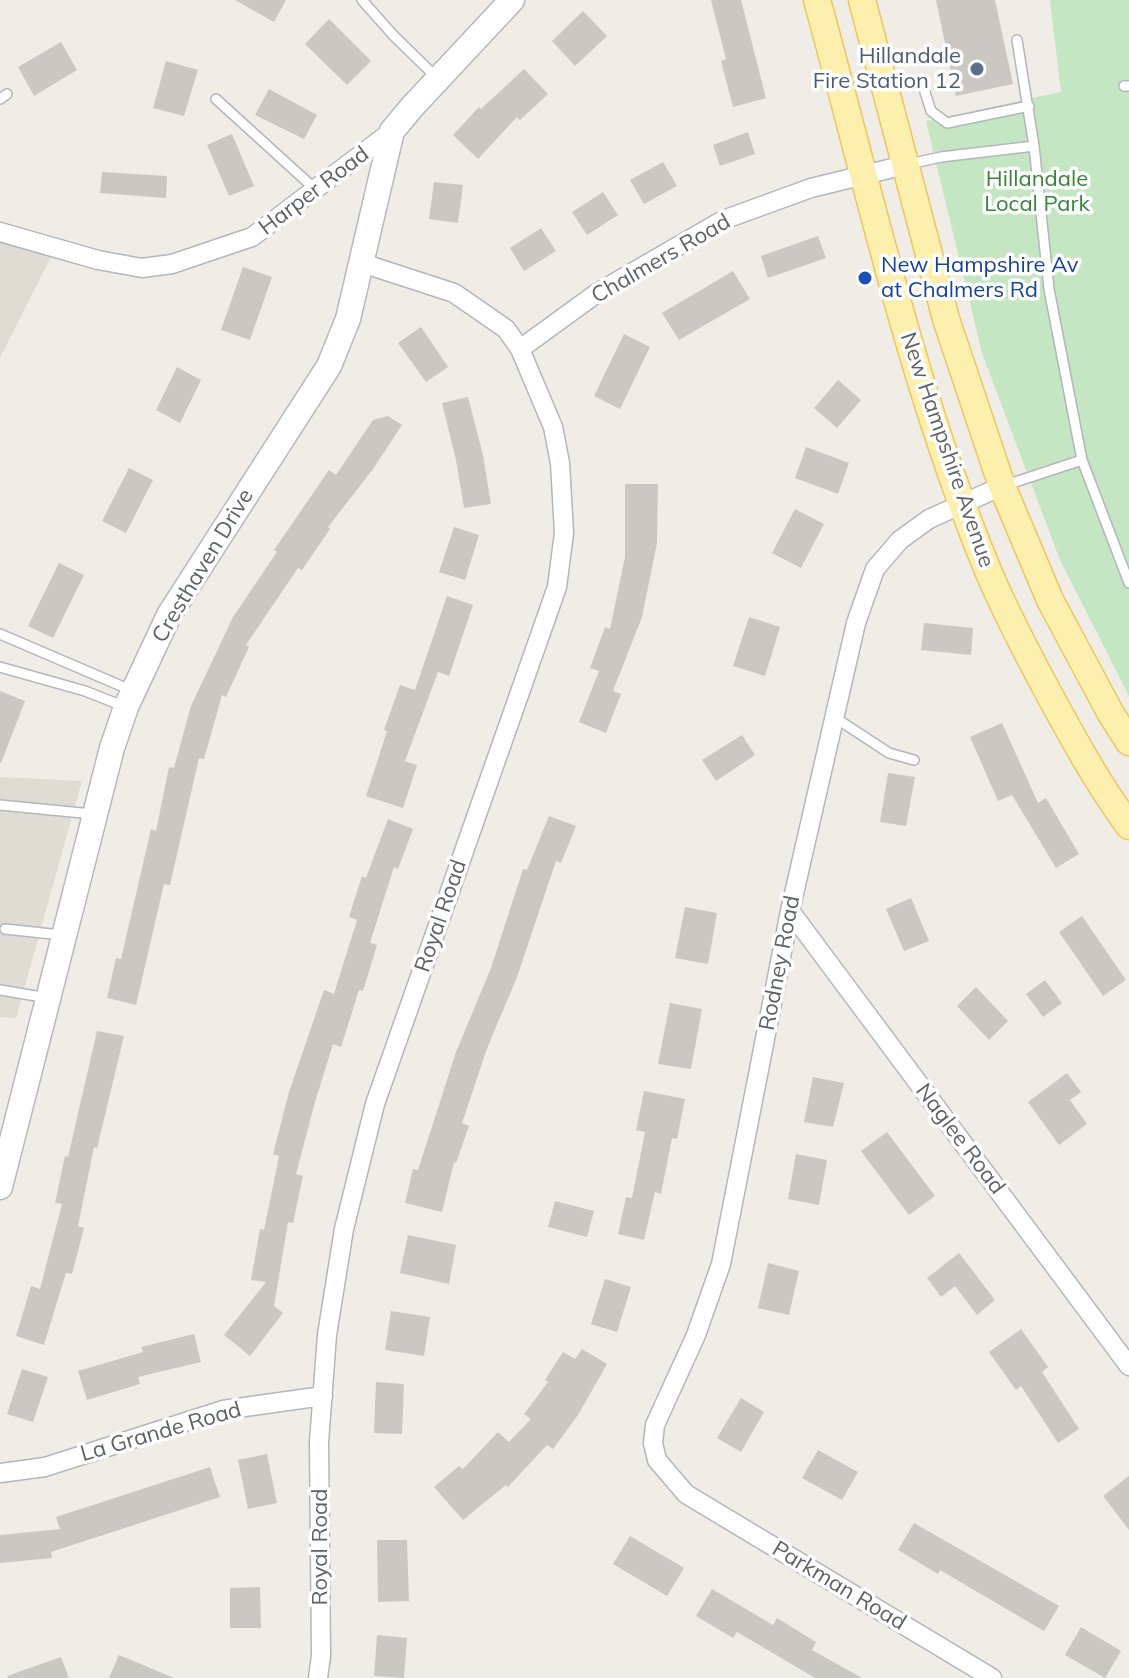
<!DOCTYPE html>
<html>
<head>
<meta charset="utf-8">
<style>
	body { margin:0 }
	canvas { display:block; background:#efede6 }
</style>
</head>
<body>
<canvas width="1129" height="1678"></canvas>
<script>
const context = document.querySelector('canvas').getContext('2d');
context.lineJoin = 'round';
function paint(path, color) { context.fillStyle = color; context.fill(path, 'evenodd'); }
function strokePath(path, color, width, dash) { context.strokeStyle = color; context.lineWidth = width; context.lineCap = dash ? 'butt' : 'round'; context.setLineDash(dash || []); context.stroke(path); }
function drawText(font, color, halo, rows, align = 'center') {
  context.font = font + ' Mulish,sans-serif'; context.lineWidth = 7; context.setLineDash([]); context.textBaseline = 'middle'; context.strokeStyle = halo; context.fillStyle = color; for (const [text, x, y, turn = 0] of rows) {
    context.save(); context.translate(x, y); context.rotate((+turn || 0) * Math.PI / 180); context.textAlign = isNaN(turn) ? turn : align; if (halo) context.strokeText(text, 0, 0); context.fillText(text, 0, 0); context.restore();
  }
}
const education = new Path2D(`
	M0,237l54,14 -54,107z
	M0,777l82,4 -66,237 -16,-1z`);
const green = new Path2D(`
	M1050,0h79v696l-69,-136 -78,-207 -56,-232 135,-29z`);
const building = new Path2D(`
	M235,0h51l-12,22z
	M711,0h30l25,98 -33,9 -12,-46 5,-2z
	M936,0h59l18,84 -57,12z
	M583,11l24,25 -32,30 -23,-25z
	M329,19l42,42 -24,24 -42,-41z
	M61,42l16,28 -43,26 -16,-29z
	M166,61l32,9 -14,46 -31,-8z
	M524,69l24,25 -28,26 -3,-3 -39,42 -25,-24 26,-28 2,2z
	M269,89l48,26 -13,24 -49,-24z
	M748,132l7,22 -35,12 -7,-21z
	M232,134l22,52 -25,10 -22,-51z
	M663,162l14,24 -33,18 -14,-24z
	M102,172l65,4 -1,22 -66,-5z
	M434,182l29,3 -5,38 -29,-4z
	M603,192l15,23 -31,20 -15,-23z
	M541,228l15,23 -32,20 -14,-23z
	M818,236l8,22 -58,20 -7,-22z
	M243,267l29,10 -22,63 -29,-10z
	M733,271l17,28 -71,41 -17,-27z
	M421,327l27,40 -22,15 -28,-39z
	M624,334l26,13 -30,62 -26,-13z
	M177,367l24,13 -21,43 -24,-13z
	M838,380l23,20 -24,28 -23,-20z
	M468,397l15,58 8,49 -27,4 -8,-48 -14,-57z
	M388,416l14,9 -29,44 -45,58 2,2 -28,41 -4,-2 -52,77 3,2 -23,50 -4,-2 -18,64 -5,-1 -29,127 -6,-1 -28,121 -29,-7 9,-40 5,1 30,-130 5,2 13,-64 5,1 17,-62 42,-89 44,-65 -3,-2 55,-80 7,5 37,-55z
	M806,447l43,16 -11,31 -43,-16z
	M129,468l24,12 -27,53 -24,-12z
	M625,484h33l-1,59 -15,74 -29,74 8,3 -15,39 -27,-11 20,-51 -9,-3 15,-41 5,2 15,-72z
	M795,509l29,15 -23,44 -29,-15z
	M454,527l25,8 -14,45 -26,-8z
	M59,563l25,12 -31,63 -25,-12z
	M447,596l26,9 -24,71 -11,-4 -33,89 12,4 -14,43 -37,-12 21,-65 -3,-1 16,-45 15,5z
	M749,617l31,10 -15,49 -32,-10z
	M924,623l49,5 -2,27 -50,-5z
	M0,691l25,10 -24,62 -1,-1z
	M1002,723l36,80 8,-5 33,56 -23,14 -44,-73 -14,6 -28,-64z
	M742,735l13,20 -39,26 -14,-21z
	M888,773l27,4 -9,49 -26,-4z
	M549,816l27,10 -15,37 -5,-2 -39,116 -31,74 -24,72 7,3 -13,37 -2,-1 -12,50 -37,-9 8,-34 5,1 38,-118 35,-84 32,-99 4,1z
	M388,819l25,10 -15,40 -4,-2 -24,76 7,2 -14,46 -4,-1 -18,57 -8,-3 -18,58 -19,72 7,2 -10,47 -5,-1 -14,84 9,7 -33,43 -26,-21 42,-53 -15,-2 9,-51 4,1 15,-74 -6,-2 16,-62 35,-102 10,4 23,-74 -8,-3 13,-41 4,2z
	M911,898l18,43 -25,10 -18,-42z
	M685,907l32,6 -9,51 -33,-6z
	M1082,916l44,64 -23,16 -44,-64z
	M1045,980l17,23 -19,14 -17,-23z
	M976,987l32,34 -19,19 -32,-34z
	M670,1003l32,6 -11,60 -33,-5z
	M97,1031l27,5 -27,112 -3,-1 -16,79 6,2 -12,46 -6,-1 -22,72 -28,-9 15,-50 9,3 22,-85 -7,-1 10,-47 3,1z
	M1067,1073l14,19 -11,8 17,24 -28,21 -31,-43z
	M813,1077l31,6 -11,44 -29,-5z
	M644,1091l41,8 -8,40 -5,-1 -11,56 -6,-2 -11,48 -26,-6 8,-37 6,1 13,-66 -9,-2z
	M887,1132l48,64 -26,19 -48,-64z
	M796,1154l31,6 -8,45 -31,-6z
	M555,1201l39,10 -7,26 -39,-10z
	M408,1235l48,10 -7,39 -49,-11z
	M959,1253l36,47 -18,15 -22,-29 -14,11 -14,-19z
	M768,1263l31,8 -10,44 -31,-7z
	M605,1279l26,8 -14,45 -26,-8z
	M391,1311l39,6 -6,39 -39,-6z
	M1021,1329l27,38 -6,5 37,57 -21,14 -37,-57 -5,4 -27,-38z
	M194,1334l7,28 -63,15 2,7 -53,16 -9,-29 65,-19 -2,-5z
	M582,1349l25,15 -29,51 -25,34 -6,-4 -39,42 -2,-2 -43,35 -29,-33 25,-21 4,3 35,-37 11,10 22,-23 -7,-5 24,-32 -3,-2 18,-28 12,7z
	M22,1369l26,8 -15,45 -26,-8z
	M376,1382l28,2 -2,50 -28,-1z
	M741,1398l23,14 -23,40 -24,-14z
	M818,1450l40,22 -16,28 -40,-22z
	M267,1454l10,49 -29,6 -10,-49z
	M210,1467l10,30 -169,55 1,6 -52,5v-28l60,-6 -4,-12z
	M1129,1476v54l-26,-34z
	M914,1523l145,83 -15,25 -104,-61 -2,4 -40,-24z
	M630,1536l54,32 -17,28 -54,-32z
	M377,1540h30l2,61 -31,1z
	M260,1587l1,41h-31v-40z
	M712,1589l61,36 4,-7 39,24 -4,8 50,28h-47l-78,-46 -4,6 -37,-22z
	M1081,1627l40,24 -16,27 -40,-23z
	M377,1635l30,3 -3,40 -30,-2z
	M119,1655l55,23h-65z
	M61,1657l8,21h-61l-1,-2z`);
const lane = new Path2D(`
	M362,0l31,35 45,44
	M1124,86h5
	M925,92l6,19 16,12 82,-17
	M0,99l7,-5
	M216,99l99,90
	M909,164l32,-7 93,-11 -17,-106
	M1082,460l47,123
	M1003,486l79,-26 -33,-171 -15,-143
	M0,634l133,57
	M0,667l85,24 38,15
	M834,717l55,36 25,7
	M0,805l92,9
	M5,929l56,6
	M0,990l48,8`);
const street = new Path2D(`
	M0,232l98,28 44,8 30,-4 80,-27 140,-106
	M520,349l77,-56 126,-73 88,-32 94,-23
	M790,911l339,455
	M0,1473l45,-6 178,-57 100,-14
	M318,1678l3,-22 -2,-214 8,-107 17,-106 31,-125 182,-517 7,-54 -4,-70 -7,-36 -33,-78 -14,-20 -52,-36 -92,-30
	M992,1678l-306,-184 -29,-34 -4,-17 2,-18 41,-90 25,-71 69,-353 66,-288 19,-54 25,-29 29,-21 73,-33`);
const secondary = new Path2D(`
	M0,1187l112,-439 14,-41 43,-92 160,-249 19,-47 44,-188 20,-24 100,-107`);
const primary = new Path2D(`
	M817,0c53,192 95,388 172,573 17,40 38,80 59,119 25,46 50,92 81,134
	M862,0l84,319 56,167 48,114 61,114 18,28`);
const markers = [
	[977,69,8,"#5c6f8a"],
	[865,278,8,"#1a4fb4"]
];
const serviceNames = [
	["Hillandale",961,56],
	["Fire Station 12",961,81]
];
const parkNames = [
	["Hillandale",1037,179],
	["Local Park",1037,204]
];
const streetNames = [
	["Harper Road",314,191,-37],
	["Chalmers Road",661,259,-30],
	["New Hampshire Avenue",947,450,71],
	["Cresthaven Drive",203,566,-59],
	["Royal Road",441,916,-71],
	["Rodney Road",780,963,-79],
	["Naglee Road",960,1139,53],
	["La Grande Road",161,1432,-16],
	["Royal Road",320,1547,-90],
	["Parkman Road",839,1586,31]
];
const transitNames = [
	["New Hampshire Av",881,265],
	["at Chalmers Rd",881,290]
];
paint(education, '#dfdcd4');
paint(green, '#c4e6c3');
paint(building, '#cbc8c3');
strokePath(lane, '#b3b6ba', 12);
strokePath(street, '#b3b6ba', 21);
strokePath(secondary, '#b5b8bd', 27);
strokePath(primary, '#eec560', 29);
strokePath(lane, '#fff', 9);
strokePath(street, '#fff', 18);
strokePath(secondary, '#fff', 24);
strokePath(primary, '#fdefad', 26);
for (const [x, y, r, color] of markers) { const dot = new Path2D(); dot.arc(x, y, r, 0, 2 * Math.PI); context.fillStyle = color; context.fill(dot); strokePath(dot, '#fff', 3); }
drawText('22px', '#4e5e75', '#fff', serviceNames, 'right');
drawText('22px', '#37843a', '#fff', parkNames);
drawText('22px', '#5e6166', '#fff', streetNames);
drawText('22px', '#164399', '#fff', transitNames, 'left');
</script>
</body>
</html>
